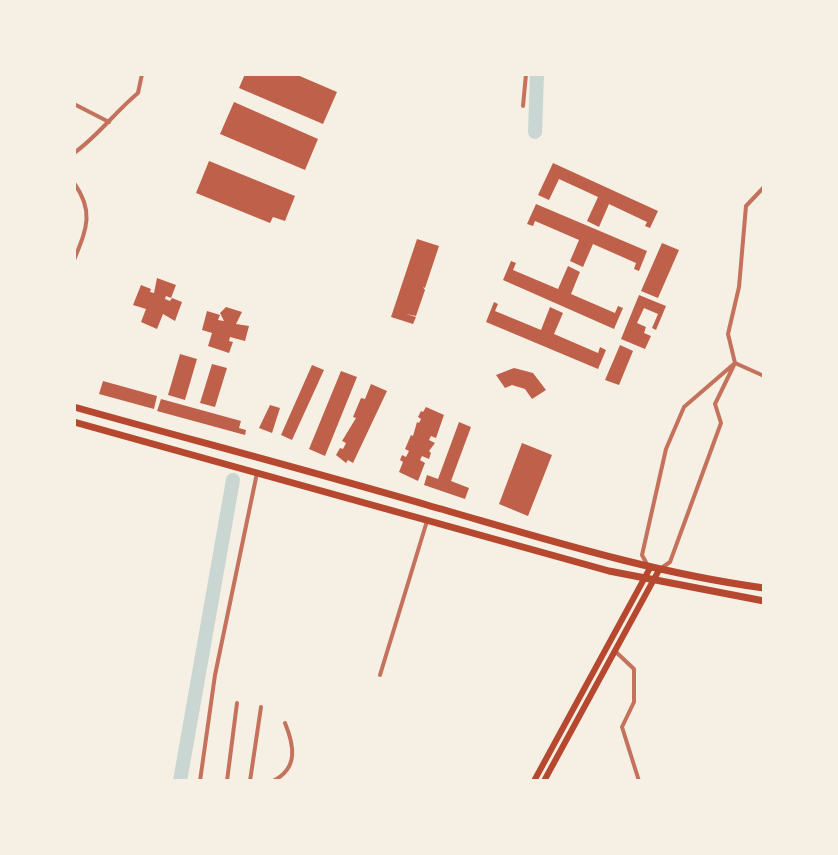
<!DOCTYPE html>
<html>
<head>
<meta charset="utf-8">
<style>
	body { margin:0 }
	#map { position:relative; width:838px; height:855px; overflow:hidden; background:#f6efe4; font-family:Georgia,serif }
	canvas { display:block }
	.frame { position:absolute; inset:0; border:76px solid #f6efe4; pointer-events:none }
</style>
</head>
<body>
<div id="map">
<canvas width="838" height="855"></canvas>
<div class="frame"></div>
</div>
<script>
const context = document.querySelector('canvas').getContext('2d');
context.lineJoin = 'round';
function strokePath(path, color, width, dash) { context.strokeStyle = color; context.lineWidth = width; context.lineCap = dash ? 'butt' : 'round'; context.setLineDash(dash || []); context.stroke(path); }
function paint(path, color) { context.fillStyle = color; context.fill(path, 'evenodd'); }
const river = new Path2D(`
	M535,132l2,-58
	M180,781l53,-301`);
const building = new Path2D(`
	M245,74h50l42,18 -14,32 -84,-36z
	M234,102l84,37 -13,31 -85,-36z
	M209,161l86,35 -10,25 -12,-4 -3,6 -74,-30z
	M553,163l105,48 -8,17 -5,-2 2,-4 -38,-18 -10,23 -12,-6 11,-24 -39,-18 -10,21 -11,-5z
	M536,204l111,47 -8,20 -5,-2 2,-6 -43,-19 -10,23 -13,-6 9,-21 -44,-19 -2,5 -6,-2z
	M417,239l22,7 -14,42 -2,-1 2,3 -9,26 -10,-2 10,3 -3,7 -22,-7z
	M662,243l17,7 -21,48 -17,-7z
	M511,261l5,2 -3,7 45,19 10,-23 12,6 -9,22 44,19 3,-7 5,2 -9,21 -111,-49z
	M157,278l19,7 -5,13 -5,-2 -1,3 5,2 2,-3 10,4 -7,19 -12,-7 -6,15 -16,-7 5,-13 -13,-4 8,-20 10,4 -1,3 4,1z
	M639,295l27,11 -10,24 -4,-2 6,-14 -14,-6 -7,15 9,4 -2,6 7,3 -6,13 -24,-10z
	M494,302l4,2 -3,7 46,19 9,-23 13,6 -9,21 44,19 2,-6 6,3 -8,19 -112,-47z
	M226,307l16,5 -6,12 13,2 -4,15 -15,-4 -1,4 4,1 -4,11 -21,-7 4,-13 -10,-3 5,-19 13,4 -2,5 6,1 -4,-8z
	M620,345l13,6 -14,34 -14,-5z
	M180,354l17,5 -12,41 -17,-5z
	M212,364l15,4 -12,39 -15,-4z
	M312,365l12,5 -32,70 -11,-5z
	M514,368l19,5 13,17 -14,9 -7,-10 -13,-4 -7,3 -9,-13z
	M341,371l16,6 -32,79 -16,-7z
	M103,381l54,15 -3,13 -55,-15z
	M371,384l16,7 -34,72 -5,-3 -2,3 -10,-8 4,-7 3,1 3,-6 -4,-2 14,-23 -3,-1 8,-19 4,1z
	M161,399l80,22 -2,7 7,2 -1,5 -88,-24z
	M270,405l10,3 -8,25 -13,-5z
	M426,407l18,8 -8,23 -5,-2 -2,4 6,3 -6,8 2,2 -2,6 -7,-3 -2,4 5,3 -7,18 -19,-9 4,-10 -3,-2 2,-5 4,2 3,-6 -4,-2 6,-14 2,1 4,-14 2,1 2,-4 -3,-2 3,-6 2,1z
	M459,422l12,5 -20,54 18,7 -4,11 -41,-14 3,-10 11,4z
	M522,443l30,12 -24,61 -29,-12z`);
const minor = new Path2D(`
	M74,104l35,18
	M523,106l3,-32
	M74,153c24,-17 41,-41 64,-60l4,-19
	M74,183c21,29 12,47 0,77
	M735,363l-7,-29 11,-47 7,-81 18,-19
	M735,363l29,13
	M648,566l-6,-11 24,-106 18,-42 51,-44
	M660,569l10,-7 51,-139 -6,-19 19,-39
	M616,652l18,17v33l-12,25 17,54
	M380,675l47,-154
	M200,781l15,-106 42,-202
	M227,781l10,-78
	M250,781l11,-74
	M273,781c26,-13 21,-36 12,-58`);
const secondary = new Path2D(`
	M534,781l116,-213
	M544,781l115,-211`);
const trunk = new Path2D(`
	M74,407c118,33 236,64 353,98 112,32 220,67 337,83
	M74,422l535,149 155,30`);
strokePath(river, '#c9d6d2', 14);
paint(building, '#bf614a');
strokePath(minor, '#c5725c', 4);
strokePath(secondary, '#b5482f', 6);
strokePath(trunk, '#b5482f', 7);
</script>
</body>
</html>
